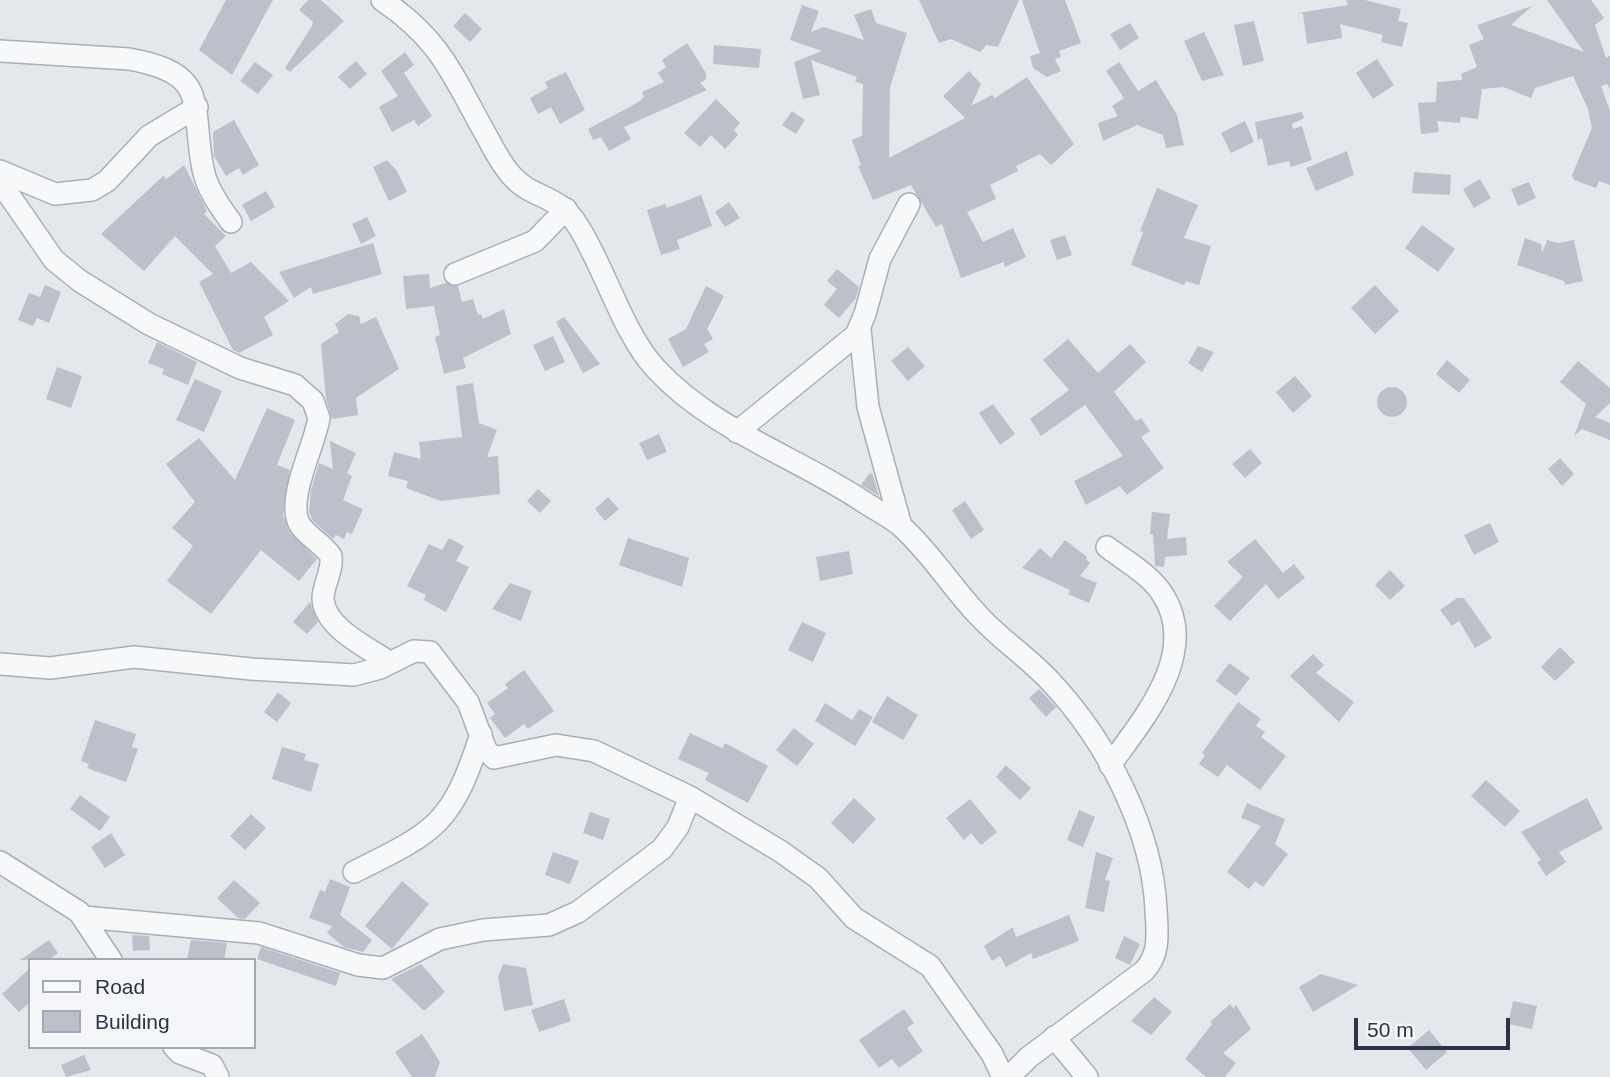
<!DOCTYPE html>
<html>
<head>
<meta charset="utf-8">
<style>
	body { margin:0 }
	#map { position:relative; width:1610px; height:1077px; overflow:hidden; background:#e4e7ec; font-family:Helvetica,sans-serif }
	canvas { display:block }
	.legend { position:absolute; left:28px; top:958px; width:228px; height:91px; box-sizing:border-box; background:#f4f6f9; border:2px solid #a4a8b1; margin:0; padding:9px 12px; list-style:none; font-size:21px; color:#2b3445 }
	.legend li { display:flex; align-items:center; gap:14px; height:35px }
	.legend b { width:35px; border:2px solid #a4a8b1 }
	.scale { position:absolute; left:1354px; top:1018px; width:156px; height:32px; box-sizing:border-box; border:4px solid #2b3445; border-top:0; padding-left:9px; font-size:21px; line-height:24px; white-space:nowrap; color:#2b3445; -webkit-text-stroke:5px #f4f6f9; paint-order:stroke }
</style>
</head>
<body>
<div id="map">
<canvas width="1610" height="1077"></canvas>
<ul class="legend">
<li><b style="height:9px;background:#f7f8fa"></b>Road</li>
<li><b style="height:19px;background:#bbc0ca"></b>Building</li>
</ul>
<div class="scale">50 m</div>
</div>
<script>
const context = document.querySelector('canvas').getContext('2d');
context.lineJoin = 'round';
function paint(path, color) { context.fillStyle = color; context.fill(path, 'evenodd'); }
function strokePath(path, color, width, dash) { context.strokeStyle = color; context.lineWidth = width; context.lineCap = dash ? 'butt' : 'round'; context.setLineDash(dash || []); context.stroke(path); }
const building = new Path2D(`
	M226,0h47l-41,75 -33,-25z
	M308,0h13l23,21 -54,51 -5,-4 27,-42 1,-4 -14,-12z
	M919,0h100l-21,47 -11,-2 -7,7 -29,-13 -12,4z
	M1022,0h43l16,43 -22,8 2,6 -6,2 6,12 -14,6 -14,-9 -3,-12 10,-3z
	M1346,0h19l36,9 -3,12 10,2 -6,24 -21,-5 2,-7 -43,-11 2,14 -35,6 -4,-30 -5,-1 50,-8z
	M1547,0h44l13,18 -9,7 11,33 4,-2v33l-3,-5 -6,2 9,25v74l-11,-4 -3,7 -22,-8 -2,-5 20,-47 -4,-19 -15,-33 -38,12 -4,10 -28,-11 -21,2 -4,30 -17,-2 -1,6 -23,-2 2,11 -18,2 -3,-31 18,-1 1,-20 25,-2 -1,-6 16,-7 -8,-22 15,-6 -7,-14 55,-19 -21,19 73,27z
	M802,5l17,6 -8,21 13,-5 40,13 -10,-25 17,-6 5,14 31,10 -17,54 -1,71 76,-40 -22,-22 26,-25 12,13 -10,22 21,-11 3,3 32,-21 47,67 -23,21 -11,-11 -24,12 2,5 -28,14 6,14 -29,13 16,30 30,-14 13,29 -21,10 -1,-5 -43,16 -19,-54 -6,3 -25,-42 -38,15 -15,-34 3,-1 -9,-25 10,-4 1,-52 -8,-2 2,-5 -46,-17 9,35 -17,4 -9,-37 28,-11 -32,-11z
	M465,13l17,16 -12,13 -17,-16z
	M1254,21l10,40 -21,5 -9,-41z
	M1130,23l9,15 -19,12 -10,-16z
	M1204,32l20,43 -22,6 -18,-40z
	M687,43l19,30v6l-6,4 7,7 -83,37 7,12 -22,12 -8,-14 -8,3 -5,-11 49,-26 7,-6 -2,-5 22,-10 -6,-9 8,-6 -4,-7z
	M714,45l47,4 -2,19 -46,-4z
	M405,52l9,13 -10,8 28,43 -14,10 -4,-6 -22,12 -13,-25 19,-11 -17,-25z
	M1377,59l17,26 -21,14 -17,-26z
	M356,61l11,13 -17,15 -12,-12z
	M255,62l18,13 -15,19 -18,-13z
	M1119,62l19,29 18,-11 21,35 7,30 -18,3 -3,-13 -26,-10 -34,16 -5,-18 20,-7 -6,-10 12,-8 -18,-27z
	M566,72l19,38 -25,14 -9,-17 -13,7 -8,-16 18,-10 -3,-6z
	M716,99l24,24 -6,7 4,5 -13,14 -14,-14 -11,12 -16,-14z
	M792,111l13,9 -9,14 -14,-9z
	M1302,112l2,6 -12,6 1,5 9,-3 10,34 -21,7 -2,-6 -21,5 -6,-28 -4,2 -3,-18z
	M234,120l25,45 -16,10 -4,-7 -13,8 -12,-20 -1,-24z
	M1245,121l9,21 -23,11 -10,-20z
	M1347,151l7,24 -38,16 -10,-23z
	M387,160l10,11 10,21 -18,9 -16,-34z
	M184,165l23,46 -3,3 22,22 -11,10 16,27 20,-11 38,39 -25,16 9,18 -34,18 -6,-3 -34,-68 14,-8 -38,-38 -31,35 -43,-37 62,-58 4,3z
	M1414,172l37,3 -1,20 -38,-2z
	M1480,179l11,19 -17,10 -11,-19z
	M1529,182l7,16 -18,8 -7,-17z
	M1157,188l41,17 -14,33 27,8 -12,39 -13,-4 -2,4 -53,-20 12,-33 -3,-1z
	M266,191l9,16 -24,14 -9,-16z
	M701,195l11,31 -35,14 3,9 -19,6 -14,-45 18,-6 2,4z
	M729,202l11,16 -15,9 -10,-15z
	M367,217l9,19 -15,8 -9,-20z
	M1422,225l33,24 -17,23 -33,-24z
	M1065,235l7,20 -15,5 -7,-20z
	M1525,238l16,6 1,9 5,-13 11,3 16,-3 9,41 -18,4 -1,-4 -47,-16z
	M373,243l9,31 -69,20 -2,-7 -17,11 -15,-26z
	M837,269l22,18 -3,11 -17,20 -15,-13 13,-16 -10,-8z
	M429,274l1,14 16,-5 12,3 4,16 11,-3 5,16 3,-1 2,5 21,-10 7,25 -48,24 3,10 -22,6 -9,-37 5,-2 -6,-29 -28,3 -3,-33z
	M45,285l16,7 -12,31 -12,-5 -4,8 -15,-6 11,-27 11,4z
	M1375,285l24,26 -24,23 -24,-26z
	M706,286l18,10 -17,33 6,10 -9,5 5,8 -26,15 -15,-28 18,-10z
	M348,314l11,2 2,8 15,-7 23,52 -43,29 2,17 -26,4 -6,-20 -5,-55 18,-12 -4,-8z
	M564,317l36,47 -17,9 -27,-51z
	M553,336l12,26 -20,9 -12,-26z
	M1068,339l30,34 32,-29 16,18 -32,30 22,29 5,-3 9,13 -9,6 23,31 -37,27 -7,-9 -34,19 -12,-24 49,-25 -38,-51 -44,31 -11,-17 39,-29 -26,-30z
	M157,342l40,20 -9,23 -26,-11 2,-5 -16,-6z
	M1198,346l16,6 -12,20 -14,-9z
	M908,347l17,19 -17,15 -17,-20z
	M1447,360l23,20 -11,13 -23,-19z
	M1578,361l32,27v15l-15,14 15,6v17l-28,-11 -8,7 12,-32 -26,-22z
	M57,367l25,9 -11,32 -25,-9z
	M1295,376l17,20 -19,17 -17,-21z
	M195,379l27,12 -18,41 -28,-12z
	M473,383l6,40 18,7 -10,27 11,-1 2,38 -59,7 -35,-13 2,-7 -20,-5 6,-24 27,7 -2,-17 43,-5 -6,-51z
	M1377 402a15 15 0 1 1 30 0a15 15 0 1 1-30 0Z
	M993,404l22,30 -15,11 -21,-32z
	M267,408l28,12 -18,45 13,5 -7,45 7,18 27,26 -18,22 -38,-31 -50,64 -44,-33 26,-35 -21,-18 23,-26 -29,-38 33,-26 36,42z
	M659,434l8,18 -20,8 -8,-17z
	M330,441l26,12 -9,20 5,3 -9,24 20,9 -11,25 -5,-2 -3,7 -8,-4 -3,4 -20,-18 -4,-9 2,-22 8,-27 14,6z
	M1250,449l12,14 -17,15 -13,-14z
	M1560,458l14,16 -12,12 -14,-17z
	M870,473l3,2 6,21 -18,-11z
	M538,489l13,12 -11,12 -13,-12z
	M608,497l11,12 -14,12 -10,-12z
	M965,501l19,29 -13,9 -19,-29z
	M1152,512l18,2 -3,25 19,-2 1,18 -22,2 -1,10 -9,-1 -2,-32h-3z
	M1490,523l9,19 -25,13 -10,-20z
	M449,538l15,8 -8,15 13,6 -23,45 -22,-12 2,-5 -19,-9 22,-42 13,6z
	M628,538l61,20 -7,29 -63,-22z
	M1255,539l28,34 11,-9 11,14 -27,21 -12,-15 -36,37 -16,-15 29,-29 -16,-15z
	M1065,540l22,17 -1,2 4,4 -10,13 17,7 -8,20 -21,-9 2,-4 -48,-22 18,-20 11,10z
	M849,551l4,23 -33,7 -4,-24z
	M1390,570l15,16 -15,14 -15,-15z
	M510,583l22,8 -11,30 -29,-12z
	M1457,598h7l28,40 -17,10 -16,-27 -7,5 -12,-16z
	M310,602l8,20 -11,12 -14,-12z
	M802,622l24,11 -13,29 -25,-12z
	M1560,647l15,15 -20,19 -14,-14z
	M1313,654l11,11 -8,8 38,29 -15,20 -49,-46z
	M1229,663l21,15 -14,18 -20,-15z
	M524,670l30,41 -26,18 -4,-5 -19,14 -15,-20 5,-4 -8,-11 21,-15 -3,-4z
	M1039,689l17,18 -10,10 -17,-19z
	M278,692l13,11 -14,19 -13,-10z
	M887,696l31,19 -15,25 -31,-18z
	M1238,702l23,17 -5,7 9,6 -4,5 25,19 -26,34 -33,-25 -9,12 -19,-13 6,-9 -3,-2z
	M825,703l27,17 7,-11 14,8 -18,29 -40,-25z
	M95,720l41,14 -4,13 6,2 -12,33 -39,-14 2,-4 -8,-3z
	M794,728l20,16 -17,22 -21,-16z
	M690,733l32,15 3,-5 43,23 -20,37 -43,-23 4,-7 -31,-14z
	M282,747l24,7 -2,6 15,4 -8,28 -39,-13z
	M1006,765l25,23 -11,12 -24,-23z
	M1486,780l34,31 -15,16 -34,-31z
	M80,795l30,22 -10,14 -30,-22z
	M854,798l22,21 -23,25 -22,-21z
	M1587,798l16,31 -44,23 7,10 -20,14 -9,-14 4,-2 -20,-28z
	M970,799l27,33 -16,13 -10,-12 -7,7 -18,-22z
	M1247,803l38,16 -10,25 13,10 -25,33 -8,-6 -6,8 -22,-17 34,-46 -20,-8z
	M1079,810l16,7 -12,30 -16,-7z
	M590,812l20,7 -7,21 -20,-7z
	M251,814l15,14 -21,22 -15,-14z
	M111,833l14,22 -20,13 -14,-21z
	M553,852l26,9 -9,23 -25,-9z
	M1096,852l17,6 -8,22 5,1 -6,31 -19,-4z
	M330,879l20,8 -10,28 32,25 -9,12 -19,-5 -17,-14 5,-7 -23,-8 11,-28 5,2z
	M234,880l26,23 -15,16 -7,-1 -21,-20z
	M402,881l27,23 -37,45 -27,-23z
	M1069,915l10,26 -46,18 -2,-6 -25,14 -6,-11 -8,5 -8,-15 29,-19 3,10z
	M132,935l17,1 1,14 -17,1z
	M1124,936l16,8 -10,21 -15,-7z
	M49,940l9,13 -10,7h-28z
	M191,940l36,3 -3,17h-37z
	M261,947l79,26 -4,13 -79,-27z
	M421,964l24,28 -21,19 -33,-32z
	M503,964l23,4 7,37 -29,6 -6,-34z
	M30,968v34l-11,10 -17,-18z
	M1321,974l17,5 20,6 -45,27 -14,-25z
	M1154,997l18,15 -21,23 -20,-14z
	M564,999l7,22 -32,11 -8,-22z
	M1513,1001l24,5 -5,23 -24,-5z
	M1230,1004l3,4 3,-3 15,24 -28,24 13,10 -11,14h-19l-21,-18 27,-35 -2,-2z
	M904,1009l10,14 -7,5 16,23 -24,17 -7,-9 -13,9 -20,-28z
	M1429,1030l18,22 -21,18 -18,-22z
	M422,1034l18,28 -5,15h-23l-17,-25z
	M84,1055l7,15 -25,7 -5,-12z`);
const minor = new Path2D(`
	M382,0c55,37 68,69 99,126 10,17 18,36 31,50 21,24 46,17 66,50 27,42 45,108 78,143 58,62 139,87 208,133 12,8 27,15 38,25 29,26 50,61 77,89 22,24 50,42 72,66 55,59 101,146 105,227 1,23 5,44 -12,62l-115,86 -20,20
	M0,51l129,8c83,15 61,45 74,110 4,20 16,36 28,53
	M0,171l55,23 37,-4 15,-9 42,-45 48,-29
	M0,182l54,78 26,21 69,43 91,44 55,17 18,16 6,17c-4,27 -34,83 -19,107 8,12 23,19 31,31 2,15 -8,28 -8,43 2,29 44,48 66,63
	M455,274l80,-33 31,-32
	M860,329l8,78 33,119
	M737,432l119,-97 9,-21 15,-55 29,-55
	M1107,547c17,13 42,27 54,45 41,59 -17,126 -51,173
	M0,664l50,4 84,-11 117,12 103,6 26,-7 34,-17 16,1 38,50 18,48 8,8 62,-13 38,6 96,46 90,54 38,27 36,40 76,48 62,88 11,23
	M0,862l79,50 32,48
	M354,872c83,-41 98,-48 127,-138
	M84,917l175,16 99,32 25,3 57,-29 43,-9 66,-5 29,-13 84,-63 16,-22 12,-30
	M1054,1037l33,40
	M174,1047l6,6 32,12 6,12`);
paint(building, '#bbc0ca');
strokePath(minor, '#a9aeb7', 24);
strokePath(minor, '#f7f8fa', 21);
</script>
</body>
</html>
